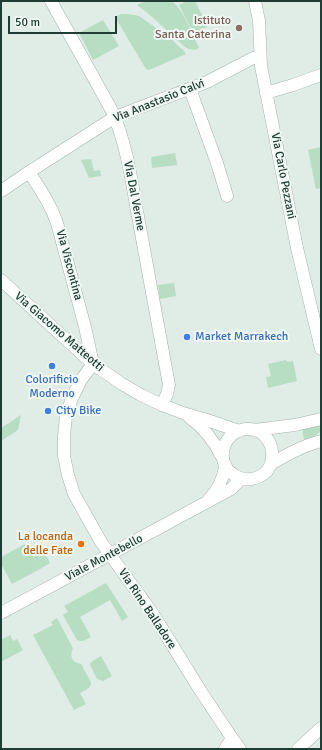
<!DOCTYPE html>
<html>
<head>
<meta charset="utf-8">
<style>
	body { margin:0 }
	#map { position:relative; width:322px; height:750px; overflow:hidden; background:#e0ece6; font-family:Signika,sans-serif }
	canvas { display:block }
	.frame { position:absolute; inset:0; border:2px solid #203d35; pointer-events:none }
	.scale { position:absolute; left:8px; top:16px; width:109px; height:18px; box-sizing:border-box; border:2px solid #203d35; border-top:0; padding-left:5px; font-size:12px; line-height:14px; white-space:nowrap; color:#203d35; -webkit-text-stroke:3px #f0f8f4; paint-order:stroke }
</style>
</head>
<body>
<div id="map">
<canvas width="322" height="750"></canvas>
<div class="frame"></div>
<div class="scale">50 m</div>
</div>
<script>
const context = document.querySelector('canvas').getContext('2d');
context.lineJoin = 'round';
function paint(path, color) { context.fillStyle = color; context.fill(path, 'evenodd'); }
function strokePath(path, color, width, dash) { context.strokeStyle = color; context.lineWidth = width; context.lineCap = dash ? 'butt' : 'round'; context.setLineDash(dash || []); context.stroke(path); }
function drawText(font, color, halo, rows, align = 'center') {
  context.font = font + ' Signika,sans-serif'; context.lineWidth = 4; context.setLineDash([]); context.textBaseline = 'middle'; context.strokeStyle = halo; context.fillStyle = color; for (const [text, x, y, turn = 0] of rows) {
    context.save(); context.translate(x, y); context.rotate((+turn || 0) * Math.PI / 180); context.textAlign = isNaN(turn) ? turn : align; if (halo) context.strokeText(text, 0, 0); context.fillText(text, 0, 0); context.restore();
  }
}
const green = new Path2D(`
	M145,1c7,0 18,-1 25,0 11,2 25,38 29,47 -5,3 -9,2 -14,-1l-34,-31 -14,-11z
	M187,1h8l13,25 -14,8 -15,-29z
	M121,14h7l11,2 30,21 15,14 2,3 -37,16 -3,-1 -31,-52z
	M103,20l16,26 -26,14 -14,-27z
	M321,147v41l-5,1 -8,-39z
	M175,153l2,12 -25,3 -1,-11z
	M91,159l3,12 6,-1 1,6 -12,2 -8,-18z
	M174,283l2,13 -16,3 -2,-14z
	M286,360l1,2 6,-1 4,20 -29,7 -2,-11 5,-1 -3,-12z
	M21,415l-3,15 -17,11v-13z
	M321,424v7l-13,10h-2c-3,-2 -4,-9 -3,-12z
	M25,544l15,25 -28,15 -11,-20v-7z
	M40,544l10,19 -10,6 -11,-19z
	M106,583l22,34 -6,4 -12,-21 -30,17 11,20c-4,2 -9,6 -14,3l-14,-25 5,-3 -4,-6z
	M57,618l16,30c-4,8 -1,15 8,16l10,18c0,7 -6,8 -11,11l6,11 -12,6 -41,-75 20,-10 -2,-3z
	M10,635l3,6 4,-2 6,11 -22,12v-22z
	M101,656l11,20 -9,5 -6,-2 -7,-14 1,-3z`);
const minor = new Path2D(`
	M51,1l60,108c15,32 20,68 26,102 11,58 21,116 32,174l-2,9 -5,11
	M255,1l4,20 2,45 36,182 24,101
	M190,89l27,74 10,33
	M266,93l27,-8 28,-10
	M29,172c11,17 21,31 28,51l28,104 8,37 -12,16 -9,18 -6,18 -2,20v20l4,19 6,19 27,48 52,72 47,76 32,48 8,11
	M1,191l28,-19 86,-55 92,-35 46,-24h7
	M1,280l92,84 29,20 19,11 21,10 21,8 24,7 32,11
	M189,417c15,11 25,23 33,40
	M225,749l7,-11
	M298,749l23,-21`);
const tertiary = new Path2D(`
	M255,430l40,-5 26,-6
	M271,463c4,-15 -3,-32 -21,-34 -25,-2 -38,32 -16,46 10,7 24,5 33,-4 2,-3 3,-7 7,-9 9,-5 18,-10 27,-14 6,-3 13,-5 20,-7
	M209,499c9,-9 14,-20 16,-32
	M1,613l230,-124 5,-5 4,-5`);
const markers = [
	[239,28,4,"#8d6e63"],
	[187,337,4,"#3f7fe0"],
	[52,366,4,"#3f7fe0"],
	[48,411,4,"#3f7fe0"],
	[81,544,4,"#e8710a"]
];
const educationNames = [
	["Istituto",231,21],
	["Santa Caterina",231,35]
];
const streetNames = [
	["Via Anastasio Calvi",159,101,-22],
	["Via Carlo Pezzani",283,176,79],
	["Via Dal Verme",134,196,79],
	["Via Viscontina",69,265,75],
	["Via Giacomo Matteotti",59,332,41],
	["Viale Montebello",104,558,-28],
	["Via Rino Balladore",147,609,56]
];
const shopNames = [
	["Market Marrakech",195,337],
	["Colorificio",52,380,"center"],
	["Moderno",52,394,"center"],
	["City Bike",56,411]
];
const foodNames = [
	["La locanda",73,537],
	["delle Fate",73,551]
];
paint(green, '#b7dec2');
strokePath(minor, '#a3b4ad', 13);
strokePath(tertiary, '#a3b4ad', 13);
strokePath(minor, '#fff', 12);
strokePath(tertiary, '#fff', 12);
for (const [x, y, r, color] of markers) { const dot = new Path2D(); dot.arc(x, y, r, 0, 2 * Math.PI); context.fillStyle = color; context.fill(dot); strokePath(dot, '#f0f8f4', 1.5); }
drawText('12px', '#785e54', '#f0f8f4', educationNames, 'right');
drawText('12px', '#203d35', '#f0f8f4', streetNames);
drawText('12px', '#366cbe', '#f0f8f4', shopNames, 'left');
drawText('12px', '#c56008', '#f0f8f4', foodNames, 'right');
</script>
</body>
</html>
